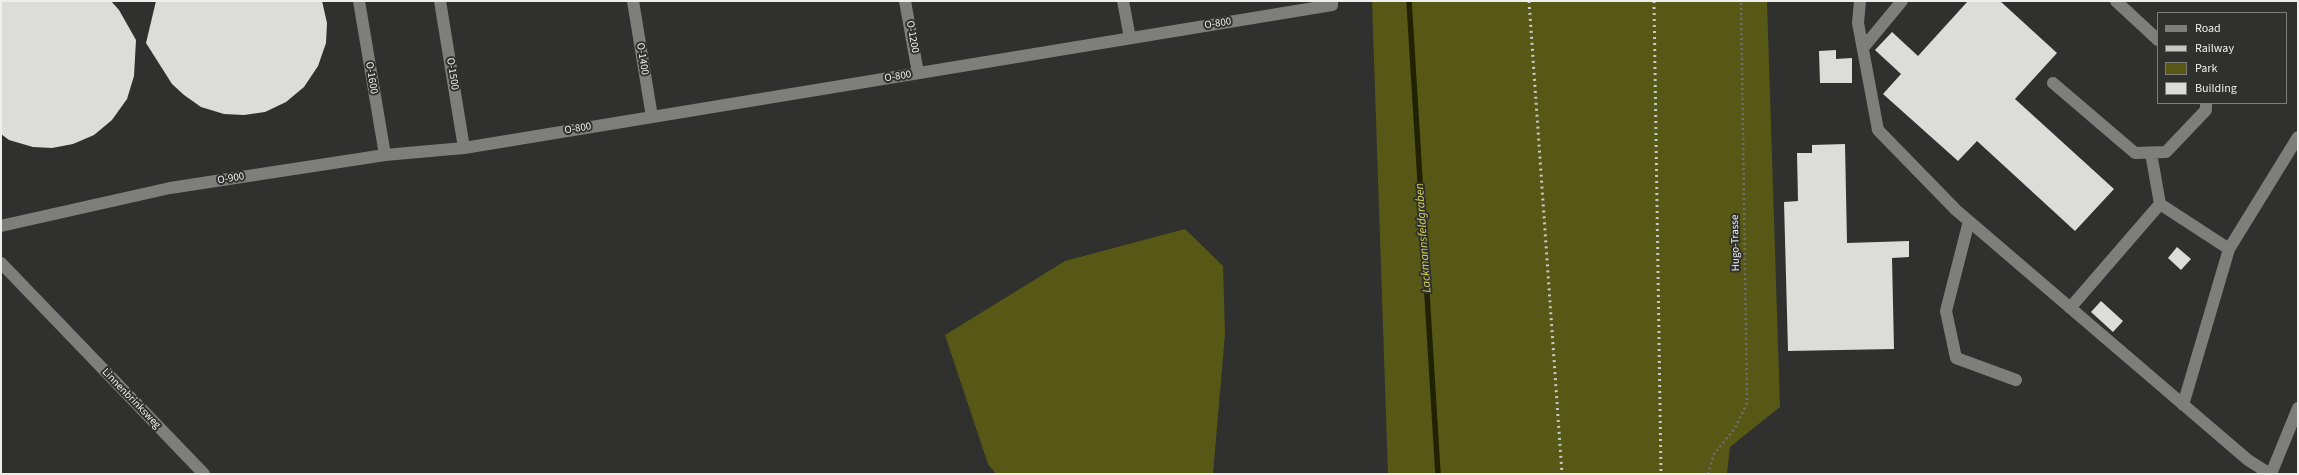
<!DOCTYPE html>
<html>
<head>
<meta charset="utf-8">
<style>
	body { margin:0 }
	#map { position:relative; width:2299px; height:475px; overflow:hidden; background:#30302e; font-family:"Source Sans 3",sans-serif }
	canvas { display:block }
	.frame { position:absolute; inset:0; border:2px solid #eeeeed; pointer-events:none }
	.legend { position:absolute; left:2157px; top:12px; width:130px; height:92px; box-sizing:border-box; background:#30302e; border:1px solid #7c7c7a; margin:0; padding:5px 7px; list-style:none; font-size:12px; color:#eeeeed }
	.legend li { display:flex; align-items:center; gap:8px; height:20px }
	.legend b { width:20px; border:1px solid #7c7c7a }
</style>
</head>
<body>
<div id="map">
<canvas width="2299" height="475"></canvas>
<div class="frame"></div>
<ul class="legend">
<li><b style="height:5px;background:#7e7f7b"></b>Road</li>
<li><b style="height:5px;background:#c8c8c7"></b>Railway</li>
<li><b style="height:11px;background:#585816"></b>Park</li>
<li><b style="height:11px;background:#dcdcd8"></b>Building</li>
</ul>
</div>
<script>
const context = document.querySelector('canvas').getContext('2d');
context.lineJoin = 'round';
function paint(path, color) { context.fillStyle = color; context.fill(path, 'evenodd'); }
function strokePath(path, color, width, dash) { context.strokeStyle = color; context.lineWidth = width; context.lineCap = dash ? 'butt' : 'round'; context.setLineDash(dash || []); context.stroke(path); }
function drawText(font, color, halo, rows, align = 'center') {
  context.font = font + ' "Source Sans 3",sans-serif'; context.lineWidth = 4; context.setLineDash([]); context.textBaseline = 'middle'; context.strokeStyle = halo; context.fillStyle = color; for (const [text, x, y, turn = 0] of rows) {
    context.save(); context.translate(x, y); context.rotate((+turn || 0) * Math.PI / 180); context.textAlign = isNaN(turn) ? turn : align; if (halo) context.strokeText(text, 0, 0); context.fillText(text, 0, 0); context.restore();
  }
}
const green = new Path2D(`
	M1372,1h395l13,406 -50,40 -3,27h-339z
	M1185,229l38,37 2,68 -12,140h-217l-8,-10 -43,-129 120,-74z`);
const stream = new Path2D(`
	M1409,1l29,473`);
const building = new Path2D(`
	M1,1h110l8,9 17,30 -2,36 -7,23 -15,21 -18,15 -21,9 -21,4 -19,-1 -24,-7 -8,-6z
	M156,1h166l5,22 -1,20 -8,23 -14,21 -18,15 -21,10 -21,3 -20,-1 -23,-7 -17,-12 -12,-11 -26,-41z
	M1968,1h32l57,52 -42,46 99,90 -39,42 -98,-90 -19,20 -75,-67 18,-20 -26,-24 17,-18 26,24z
	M1836,50v9l16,-1v25h-32l-1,-32z
	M1845,144l2,99 62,-2v16l-17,1 2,91 -106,2 -4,-149 14,-1 -1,-48h15v-8z
	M2177,247l14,12 -10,11 -13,-12z
	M2101,301l22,20 -10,11 -22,-20z`);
const path = new Path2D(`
	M1708,474l6,-20 21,-26 12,-25 -6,-402`);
const minor = new Path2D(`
	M359,1l26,154
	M440,1l24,147
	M633,1l19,116
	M905,1l13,72
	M1123,1l7,37
	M1860,1l-2,22 20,107 78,80 292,250 22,14
	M2116,1l42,39
	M1863,48l39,-47
	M2053,83l82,70 31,-1 40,-42v-7
	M2151,153l9,51 69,45
	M1969,221l-23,90 10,47 60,22
	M1,226l169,-38 215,-33 79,-7 868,-143v-4
	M1,263l203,211
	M2070,308l90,-104
	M2183,405l46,-156 69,-112
	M2271,474l27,-66`);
const rail = new Path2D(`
	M1529,1l33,473
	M1654,1l7,473`);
const streetNames = [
	["O-800",1218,24,-9],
	["O-1200",912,37,80],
	["O-1400",642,59,81],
	["O-1500",452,74,81],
	["O-800",898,77,-9],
	["O-1600",371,78,81],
	["O-800",578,129,-9],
	["O-900",231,179,-9],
	["Hugo-Trasse",1736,243,-91],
	["Linnenbrinksweg",131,399,46]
];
const waterNames = [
	["Lackmannsfeldgraben",1424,238,-94]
];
paint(green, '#585816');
strokePath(stream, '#222203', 5.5);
paint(building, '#dcdcd8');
strokePath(path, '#6f6f6d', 2.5, [2, 3]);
strokePath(minor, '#7e7f7b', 12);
strokePath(rail, '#c8c8c7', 3, [2, 4]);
drawText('11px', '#eeeeed', '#30302e', streetNames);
drawText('italic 12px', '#d5d553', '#30302e', waterNames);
</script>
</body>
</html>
